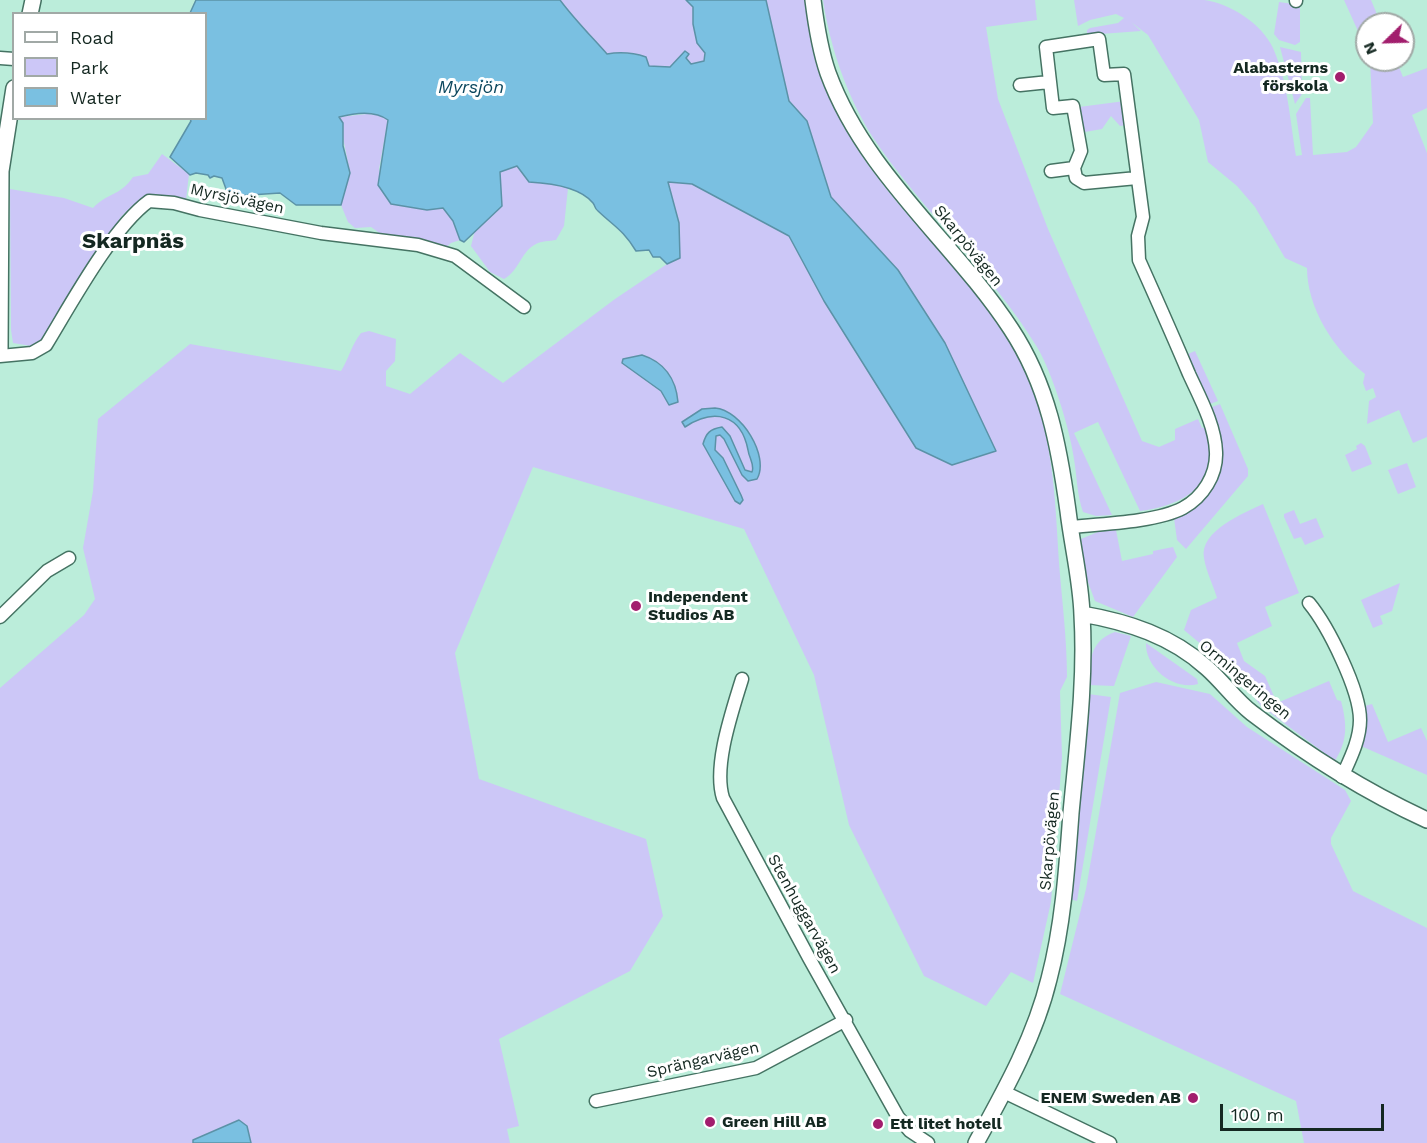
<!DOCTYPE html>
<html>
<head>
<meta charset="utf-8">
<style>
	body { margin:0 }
	#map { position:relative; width:1427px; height:1143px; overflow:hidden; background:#bbedda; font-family:"Work Sans",sans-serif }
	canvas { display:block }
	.legend { position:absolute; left:12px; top:12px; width:195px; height:108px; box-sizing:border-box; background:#fff; border:2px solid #a1a9a6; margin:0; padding:8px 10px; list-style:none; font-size:18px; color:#142821 }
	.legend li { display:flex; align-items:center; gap:12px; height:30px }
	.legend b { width:30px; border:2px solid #a1a9a6 }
	.north { position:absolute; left:1355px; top:12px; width:60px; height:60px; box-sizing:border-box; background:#fff; border:2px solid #a1a9a6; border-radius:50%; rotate:247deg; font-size:16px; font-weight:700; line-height:24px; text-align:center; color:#142821 }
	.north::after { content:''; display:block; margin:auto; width:21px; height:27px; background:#a21e6d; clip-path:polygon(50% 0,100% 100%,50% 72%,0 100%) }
	.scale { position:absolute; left:1220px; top:1104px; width:164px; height:27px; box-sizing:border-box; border:3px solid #142821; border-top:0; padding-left:8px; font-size:18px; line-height:21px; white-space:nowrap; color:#142821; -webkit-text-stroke:4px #fff; paint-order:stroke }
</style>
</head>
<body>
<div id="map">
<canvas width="1427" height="1143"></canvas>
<ul class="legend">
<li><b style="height:8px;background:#fff"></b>Road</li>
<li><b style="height:16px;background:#ccc7f7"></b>Park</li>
<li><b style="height:16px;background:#7ac0e1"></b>Water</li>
</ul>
<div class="north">N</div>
<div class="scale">100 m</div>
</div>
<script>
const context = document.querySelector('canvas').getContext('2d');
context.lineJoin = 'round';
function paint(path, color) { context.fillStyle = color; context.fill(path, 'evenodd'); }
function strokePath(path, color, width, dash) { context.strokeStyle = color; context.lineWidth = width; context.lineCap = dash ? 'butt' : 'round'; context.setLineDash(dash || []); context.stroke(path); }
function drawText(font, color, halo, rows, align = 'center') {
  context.font = font + ' "Work Sans",sans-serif'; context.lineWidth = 6; context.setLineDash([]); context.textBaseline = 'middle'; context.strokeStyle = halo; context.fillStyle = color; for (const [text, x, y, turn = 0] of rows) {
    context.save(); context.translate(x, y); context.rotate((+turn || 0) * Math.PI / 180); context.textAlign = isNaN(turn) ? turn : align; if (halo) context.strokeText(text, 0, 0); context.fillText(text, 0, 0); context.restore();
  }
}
const green = new Path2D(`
	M560,0h126l7,7v17l4,19 8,10 -1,8 -13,3 -8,-12v3l-13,12 -21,-1 -3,-9c-12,-4 -27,-5 -39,-2 -16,-19 -32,-35 -47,-55z
	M766,0h39c7,37 13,74 30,109 45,96 142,163 189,260 29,60 31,128 35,194 3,38 8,76 8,114l-7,14 2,66 -11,145 -18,81 -22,-11 -25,34 -62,-30 -75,-151 -35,-150 -70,-146 -211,-62 -78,186 24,126 167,60 17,77 -33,55 -131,68 20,87 -12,3 3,14h-259l-4,-17 -8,-6 -46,20v3h-193v-455l84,-73 11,-16 -12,-51 10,-57 5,-72 92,-75 151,27c8,-13 10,-25 20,-38l8,-2 27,8 -1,22 -9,10v15l24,8 50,-41 43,30 112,-84 52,-35 13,-6 -1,-35 -11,-41 24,2 97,52 35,65 34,52 138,98 -51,-108 -47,-72 -67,-74 -24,-76 -18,-20z
	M823,0h212l2,20 -51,7 12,72 50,130 94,212 17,6 16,-7v-11l23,-10 4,9 4,-1c21,52 -20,79 -66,84l-42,-89 -24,11 38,82 -16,1 -13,-4c-6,-17 -6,-35 -9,-53 -4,-30 -22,-87 -37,-112 -47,-77 -116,-137 -165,-211 -25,-40 -42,-89 -49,-136z
	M1074,0c43,0 88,0 130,0 26,3 58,24 69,48 15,34 17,72 23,108l6,-1 -6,-41 10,-16h4l3,57 34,-3 9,-5 17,-24 -3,-63h26l7,17 24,-9v40l-15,7 15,38v284l-14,6 -14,-33 -32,14 2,-23 7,-4 -3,-9 -7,3 -3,-8 2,-9c-31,-24 -58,-66 -58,-106l-22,-10 -30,-51 -18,-21 -29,-24 -9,-42 -51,-85 -17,-13 10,9 -54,4v-5l3,-2 28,-5 6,-5 -8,-4 -26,6 -12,6z
	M1344,0h27l10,24h-14v27z
	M1279,2l21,3v37l-5,3 -16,-5 -5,-6z
	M1280,47l21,5 1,42 -7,10z
	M1125,101l2,24 -7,1 -9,-10 -9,13 -17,3 -6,-25z
	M367,114l14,1 7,5 -9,49 12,35 36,6 16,-2 10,13 7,19 -9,3 -8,7 -55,-11 -17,-12 -16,1 -7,-6 -7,-17 9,-32 -11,-56z
	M162,154l27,20 -3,26c-29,-1 -43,-6 -65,17l-80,124 -10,5 -18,-3 -2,-13 -1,-141 54,9 29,10c15,-16 26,-11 40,-31l15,-3z
	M517,166l12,16h10l29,6 -4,38 -8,14c-6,1 -15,1 -20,4 -15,7 -16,26 -32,35l-14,-7 -19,-26 4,-16 27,-24 -3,-34z
	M1195,351l23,50 -8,3 -22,-50z
	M1220,404l28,65v7l-62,73 -9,-9 -3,-22 24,-13 7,-8 14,-63 -7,-27z
	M1361,443l4,3 7,18 -20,8 -7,-17 12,-6 -1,-3z
	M1407,463l9,24 -18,7 -10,-24z
	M1263,504l36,89 -34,14 7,19 -35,17 7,18 21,15 12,27 52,-22 8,19 4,1c6,23 7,39 -6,60l-74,-55 -28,-35 -49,-41 7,-20 26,-12c-4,-13 -11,-27 -13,-40 -5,-27 40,-45 59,-54z
	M1294,510l6,14 16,-6 8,19 -19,8 -4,-8 -7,2 -10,-22v-3z
	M1116,530l6,31 31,-7v-3l20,-4 4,10 -44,60 -38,-16 -10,-27 -4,-35 17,-7z
	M1400,583l-8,28 -12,5 3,8 -10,4 -12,-28z
	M1115,632l16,4 -17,50 -25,-1c1,-23 0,-44 26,-53z
	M1146,643l51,36 1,5c-25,7 -53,-17 -52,-41z
	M1156,682l54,12 37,33 98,63 6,11 -20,37v6l22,47 74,37v215h-123l-8,-42 -236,-107 26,-105 34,-196z
	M1088,694l23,3 -34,204 -7,-2z
	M1372,704l16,38 33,-14 6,13v34l-66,-29 4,-40z`);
const water = new Path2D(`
	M196,0h364c15,20 31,36 47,54 12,-2 27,-1 39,3l3,9 21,1 15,-16 4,3 -3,4 5,6 13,-3 1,-8 -8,-10 -4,-19v-17l-7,-7h80l23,101 18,20 24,76 67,73 47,73 51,108 -44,14 -36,-17 -92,-147 -35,-65 -97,-52 -24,-2 11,41 1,35 -13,6 -7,-7h-7l-4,-7 -13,1c-13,-21 -21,-24 -38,-40 -4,-3 -2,-4 -5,-8 -13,-16 -45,-20 -64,-21l-12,-16 -17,6 2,34 -38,36 -4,-2 -7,-19 -10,-13 -16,2 -36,-6 -13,-19 10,-65c-13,-10 -34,-7 -49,-3l4,6v23l7,27 -9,32h-45l-16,-12 -45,3 -5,4 -8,-22 -8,-2 -4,2 -2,-3 -12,-2 -6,2 -20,-18 21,-36 -1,-2 16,-1v-104l-16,-1z
	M642,355c22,7 34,24 36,47l-9,3 -8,-14 -39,-28 1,-4z
	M715,408c26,2 55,48 42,71l-9,2 -6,-6 -18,-36 -4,-4 -4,1 -1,14 8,8 18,37 2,5 -3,4 -5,-3 -32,-57c3,-11 7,-15 19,-17l8,9 15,34 7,2c3,-7 -3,-14 -4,-22 -7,-36 -34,-42 -63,-23l-3,-5 20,-13z
	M239,1120l8,6 4,17h-58v-3z`);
const minor = new Path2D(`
	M1296,1v-1
	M0,58l14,1
	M1020,85l29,-3
	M1051,171l23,-3
	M0,356l32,-3 14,-8c25,-41 66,-117 103,-144l25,2 26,7 121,23 97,12 37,11 69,51
	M1070,527c30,-3 87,-5 113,-19 20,-11 34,-33 33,-56 -1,-27 -16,-54 -27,-78 -16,-38 -33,-76 -50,-114l-1,-24 5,-19 -19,-143 -20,1 -5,-36 -53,8 7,61 20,-2 8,45 -7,17 2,10 8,5 53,-5
	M1309,603c19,23 51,87 51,117 0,20 -10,39 -18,57
	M0,617l47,-46 22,-13
	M742,679c-10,33 -29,87 -19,119l86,160 89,159 12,14 18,12
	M1004,1092l106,51
	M596,1101l160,-33 90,-48`);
const tertiary = new Path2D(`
	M813,0c3,24 7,50 15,73 37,101 126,169 183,256 37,56 48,117 57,182 4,34 13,70 14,104 4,66 -5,133 -11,198 -4,55 -8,113 -22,166 -14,58 -45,113 -73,164
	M30,14l3,-14
	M0,351l1,-180 13,-83
	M1082,614c46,8 90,22 125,54 16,14 28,32 45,45 55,42 112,78 175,107`);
const markers = [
	[1340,77,6,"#a21e6d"],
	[636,606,6,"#a21e6d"],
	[1193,1098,6,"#a21e6d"],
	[710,1122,6,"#a21e6d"],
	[878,1124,6,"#a21e6d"]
];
const poiNames = [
	["Alabasterns",1328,68,"right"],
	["förskola",1328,86,"right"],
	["Independent",648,597],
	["Studios AB",648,615],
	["ENEM Sweden AB",1181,1098,"right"],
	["Green Hill AB",722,1122],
	["Ett litet hotell",890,1124]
];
const streetNames = [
	["Myrsjövägen",237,199,12],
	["Skarpövägen",968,246,51],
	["Ormingeringen",1245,680,40],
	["Skarpövägen",1050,841,-85],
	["Stenhuggarvägen",804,914,61],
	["Sprängarvägen",703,1060,-13]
];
const waterNames = [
	["Myrsjön",471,88]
];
const districtNames = [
	["Skarpnäs",133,242]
];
paint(green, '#ccc7f7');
paint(water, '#7ac0e1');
strokePath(water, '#5b92a7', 1.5);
strokePath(minor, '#457363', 15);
strokePath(tertiary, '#457363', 18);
strokePath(minor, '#fff', 12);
strokePath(tertiary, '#fff', 15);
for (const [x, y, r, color] of markers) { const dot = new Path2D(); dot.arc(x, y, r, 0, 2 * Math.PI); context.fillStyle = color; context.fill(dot); strokePath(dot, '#fff', 2); }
drawText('bold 16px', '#142821', '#fff', poiNames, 'left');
drawText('16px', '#142821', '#fff', streetNames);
drawText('italic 18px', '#0a465d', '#fff', waterNames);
drawText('bold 22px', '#142821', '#fff', districtNames);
</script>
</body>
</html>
